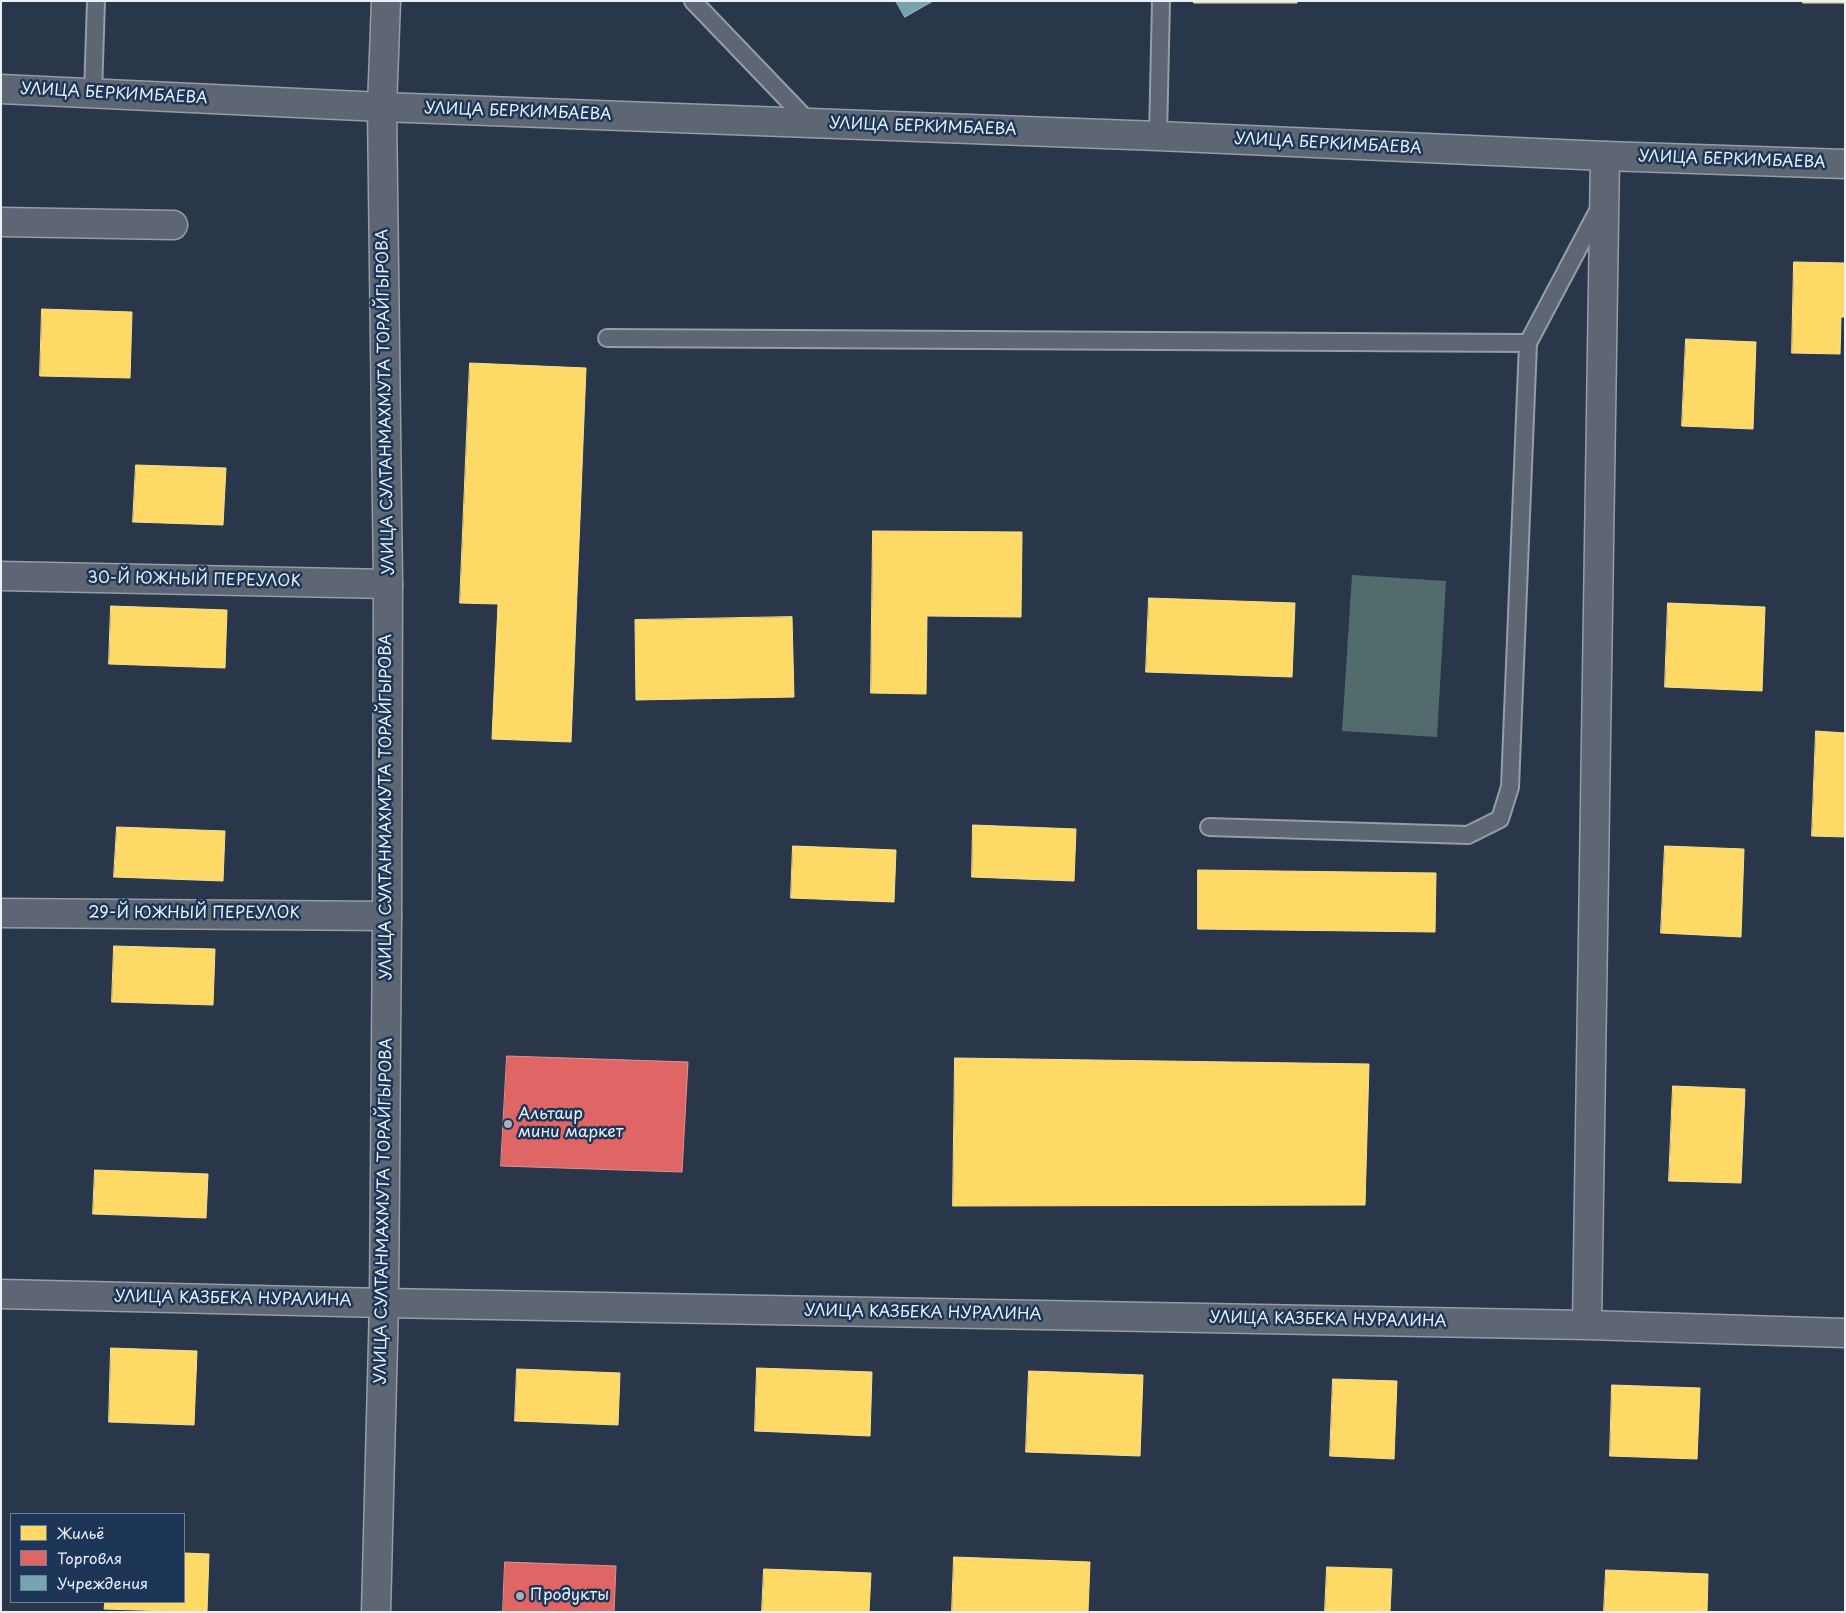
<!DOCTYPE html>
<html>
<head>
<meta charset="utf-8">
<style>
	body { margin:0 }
	#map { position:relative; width:1846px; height:1613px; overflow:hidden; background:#2a374a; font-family:"Playpen Sans",sans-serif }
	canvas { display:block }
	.frame { position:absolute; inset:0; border:2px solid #e8f1f8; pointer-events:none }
	.legend { position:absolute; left:10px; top:1513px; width:175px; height:90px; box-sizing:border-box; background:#1d3557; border:1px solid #6e8097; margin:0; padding:6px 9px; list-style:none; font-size:15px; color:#e8f1f8 }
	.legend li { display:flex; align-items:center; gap:10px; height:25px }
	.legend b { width:25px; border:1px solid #6e8097 }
</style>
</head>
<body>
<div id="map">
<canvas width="1846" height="1613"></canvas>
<div class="frame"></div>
<ul class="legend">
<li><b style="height:14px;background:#ffd966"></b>Жильё</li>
<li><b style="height:14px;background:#e06666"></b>Торговля</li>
<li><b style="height:14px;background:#76a5af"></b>Учреждения</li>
</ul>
</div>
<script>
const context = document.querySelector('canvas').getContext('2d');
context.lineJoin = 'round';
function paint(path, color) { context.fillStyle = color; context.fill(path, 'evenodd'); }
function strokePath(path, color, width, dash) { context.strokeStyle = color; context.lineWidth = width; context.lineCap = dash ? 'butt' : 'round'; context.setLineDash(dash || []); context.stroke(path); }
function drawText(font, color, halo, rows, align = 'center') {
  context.font = font + ' "Playpen Sans",sans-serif'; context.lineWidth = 5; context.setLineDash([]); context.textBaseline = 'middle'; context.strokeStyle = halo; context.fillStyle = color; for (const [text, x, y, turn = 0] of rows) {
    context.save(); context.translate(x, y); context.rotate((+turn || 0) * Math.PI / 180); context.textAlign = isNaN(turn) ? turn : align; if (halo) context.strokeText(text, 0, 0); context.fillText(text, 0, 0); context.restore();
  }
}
const green = new Path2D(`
	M1352,575l94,6 -9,156 -95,-6z`);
const homes = new Path2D(`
	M1194,1h103v2h-103z
	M1803,1h42v2h-42z
	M1794,262l51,1v54h-4l-1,37 -48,-1z
	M42,309l90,3 -2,66 -90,-2z
	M1686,339l70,3 -3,87 -71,-3z
	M470,363l116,5 -15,374 -79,-3 6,-135 -38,-1z
	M136,465l90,3 -3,57 -90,-3z
	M873,531l149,1 -1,85 -94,-1 -1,78 -55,-1z
	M1149,598l146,5 -3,74 -146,-5z
	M1668,603l97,4 -3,84 -97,-4z
	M111,606l116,4 -2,58 -116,-4z
	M792,617l2,80 -158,3 -1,-80z
	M1816,731l29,2v104l-33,-1z
	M973,825l103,4 -2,52 -102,-4z
	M117,827l108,4 -2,50 -109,-4z
	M793,846l103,4 -2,52 -103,-4z
	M1665,846l79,3 -3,88 -80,-4z
	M1198,870l238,3 -1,59 -237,-3z
	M114,946l101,3 -2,56 -101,-3z
	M955,1058l414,6 -4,141 -412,1z
	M1673,1086l72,3 -4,94 -72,-2z
	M95,1170l113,4 -2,44 -113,-4z
	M111,1348l86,3 -3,74 -85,-3z
	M757,1368l115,4 -2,64 -115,-5z
	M517,1369l103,4 -2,52 -103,-4z
	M1029,1371l114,4 -3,81 -114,-4z
	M1333,1379l64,2 -3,78 -64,-3z
	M1612,1385l88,3 -3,71 -87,-3z
	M184,1553l25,1 -2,58 -103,-3 1,-7h79z
	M954,1557l136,5 -2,50h-136z
	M1327,1567l65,2 -2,43h-65z
	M764,1569l107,4 -2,39h-107z
	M1606,1570l102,4 -1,38h-103z`);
const shops = new Path2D(`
	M507,1056l181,6 -6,110 -181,-6z
	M505,1562l111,4 -2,46h-111z`);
const public = new Path2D(`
	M896,1h37l-28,16z`);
const service = new Path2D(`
	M693,1l117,122
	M93,93l3,-92
	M1158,136l3,-135
	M607,338l921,5 72,-136
	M1209,827l259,8 32,-16 10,-32 18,-444`);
const minor = new Path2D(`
	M1,222l172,3
	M1,576l387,8
	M1,913l386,3
	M384,1303l1203,22 258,8
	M1587,1325l18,-1169`);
const tertiary = new Path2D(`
	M1,89l381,18 776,29 447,20 240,8
	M1,1294l383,9`);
const secondary = new Path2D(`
	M376,1612l8,-309 3,-387 1,-332 -6,-477 4,-106`);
const markers = [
	[508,1124,5,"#a6b0bb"],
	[520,1596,5,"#a6b0bb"]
];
const streetNames = [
	["УЛИЦА БЕРКИМБАЕВА",114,94,3],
	["УЛИЦА БЕРКИМБАЕВА",518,112,2],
	["УЛИЦА БЕРКИМБАЕВА",923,127,2],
	["УЛИЦА БЕРКИМБАЕВА",1328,144,3],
	["УЛИЦА БЕРКИМБАЕВА",1732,160,2],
	["УЛИЦА СУЛТАНМАХМУТА ТОРАЙГЫРОВА",386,402,-91],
	["30-Й ЮЖНЫЙ ПЕРЕУЛОК",194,580,1],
	["УЛИЦА СУЛТАНМАХМУТА ТОРАЙГЫРОВА",387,807,-90],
	["29-Й ЮЖНЫЙ ПЕРЕУЛОК",194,914],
	["УЛИЦА СУЛТАНМАХМУТА ТОРАЙГЫРОВА",384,1211,-89],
	["УЛИЦА КАЗБЕКА НУРАЛИНА",233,1299,1],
	["УЛИЦА КАЗБЕКА НУРАЛИНА",923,1313,1],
	["УЛИЦА КАЗБЕКА НУРАЛИНА",1328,1320,1]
];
const poiNames = [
	["Альтаир",518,1115],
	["мини маркет",518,1133],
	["Продукты",530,1596]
];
paint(green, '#526c6d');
paint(homes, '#ffd966');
strokePath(homes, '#f8e092', 1);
paint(shops, '#e06666');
strokePath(shops, '#e29092', 1);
paint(public, '#76a5af');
strokePath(public, '#98bcc5', 1);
strokePath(service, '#959da7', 20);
strokePath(minor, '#959da7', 31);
strokePath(tertiary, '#959da7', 31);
strokePath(secondary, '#959da7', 31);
strokePath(service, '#5d6672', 16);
strokePath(minor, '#5d6672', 28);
strokePath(tertiary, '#5d6672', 28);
strokePath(secondary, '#5d6672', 28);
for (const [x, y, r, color] of markers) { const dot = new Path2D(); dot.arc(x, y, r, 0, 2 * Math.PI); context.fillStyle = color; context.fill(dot); strokePath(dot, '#1d3557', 2); }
drawText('16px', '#e8f1f8', '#1d3557', streetNames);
drawText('16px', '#e8f1f8', '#1d3557', poiNames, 'left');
</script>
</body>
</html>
